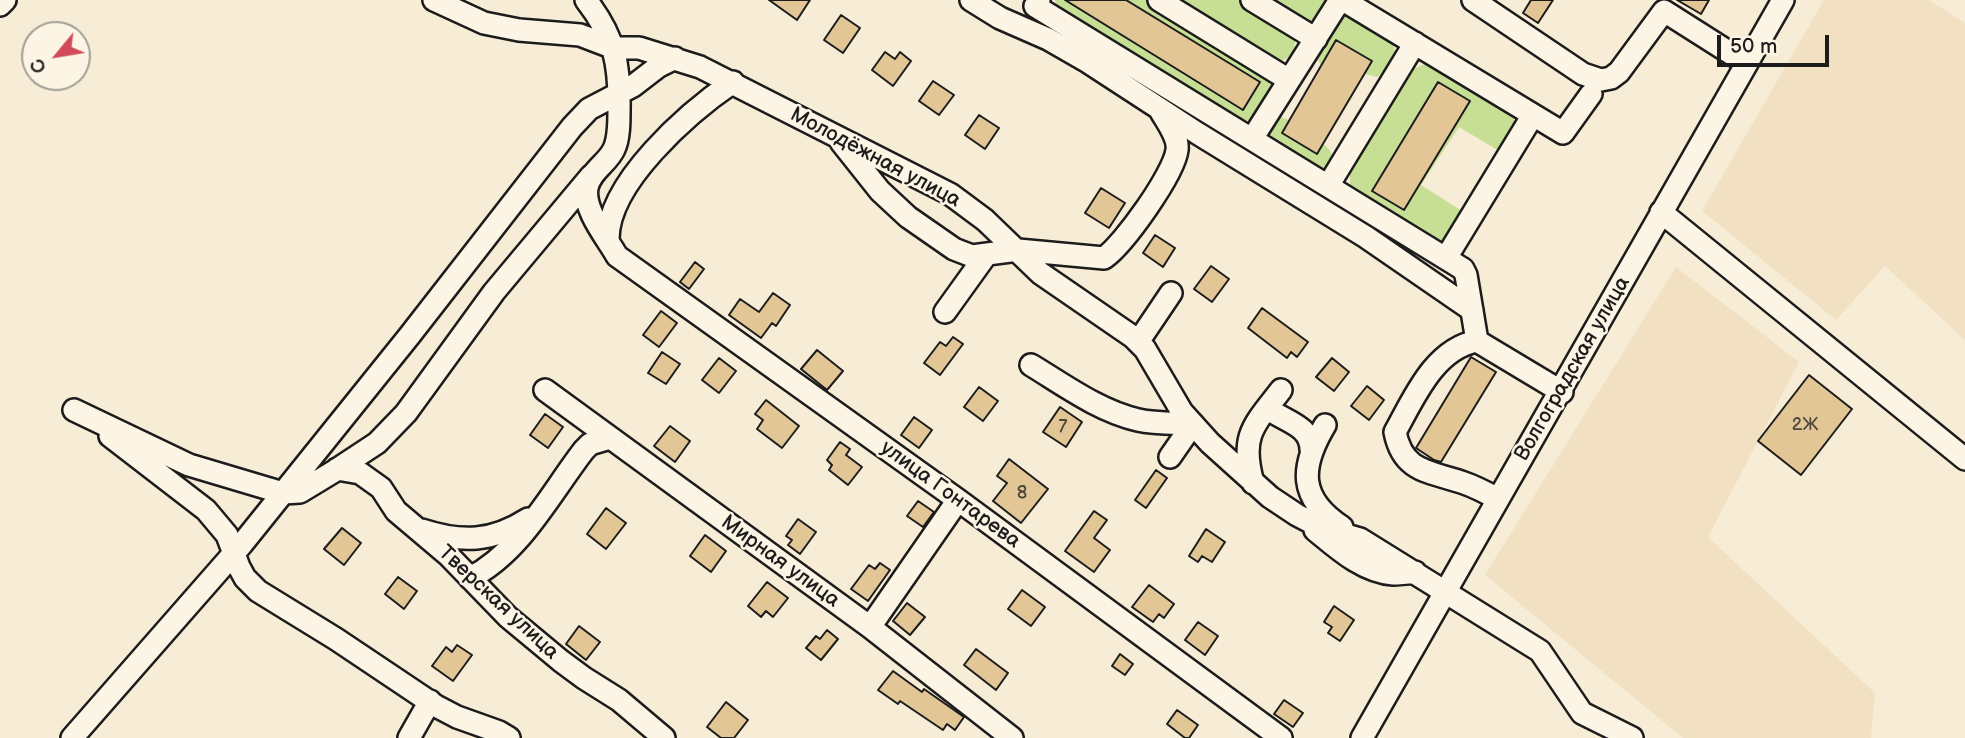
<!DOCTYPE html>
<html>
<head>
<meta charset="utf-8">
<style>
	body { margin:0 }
	#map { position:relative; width:1965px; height:738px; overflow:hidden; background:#f7ecd5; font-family:"Balsamiq Sans",sans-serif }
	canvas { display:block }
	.north { position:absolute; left:21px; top:21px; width:70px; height:70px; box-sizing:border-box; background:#fcf5e5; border:2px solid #a29e95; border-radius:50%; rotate:240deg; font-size:19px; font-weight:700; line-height:28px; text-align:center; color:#1c1c1c }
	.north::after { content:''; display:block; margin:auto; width:24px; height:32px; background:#d1495b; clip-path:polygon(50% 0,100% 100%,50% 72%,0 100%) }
	.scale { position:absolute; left:1717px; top:35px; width:112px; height:32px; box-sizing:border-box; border:4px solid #1c1c1c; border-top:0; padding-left:9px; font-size:21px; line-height:24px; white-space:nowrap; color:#1c1c1c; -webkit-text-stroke:5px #fcf5e5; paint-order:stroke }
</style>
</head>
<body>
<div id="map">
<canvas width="1965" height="738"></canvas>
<div class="north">С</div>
<div class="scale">50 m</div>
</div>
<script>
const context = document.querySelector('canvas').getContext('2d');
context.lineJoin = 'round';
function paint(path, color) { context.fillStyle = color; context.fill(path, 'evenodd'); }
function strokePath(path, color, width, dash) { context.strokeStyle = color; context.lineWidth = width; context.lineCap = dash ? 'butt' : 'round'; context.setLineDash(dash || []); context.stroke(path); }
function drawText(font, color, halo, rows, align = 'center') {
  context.font = font + ' "Balsamiq Sans",sans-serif'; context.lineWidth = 5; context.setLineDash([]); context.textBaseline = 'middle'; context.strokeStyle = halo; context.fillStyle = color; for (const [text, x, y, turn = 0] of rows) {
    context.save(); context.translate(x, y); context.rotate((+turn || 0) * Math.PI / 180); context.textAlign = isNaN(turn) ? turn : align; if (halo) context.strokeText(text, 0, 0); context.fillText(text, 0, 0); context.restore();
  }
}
const built = new Path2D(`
	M1824,0h105l36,23v317l-80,-74 -49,54 -134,-109z
	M1676,267l123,95 -91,175 167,156 -4,45h-188l-198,-163z`);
const green = new Path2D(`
	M1055,0h97l121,79 1,7 -18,31 -14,5 -186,-113z
	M1169,0h76l50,36c1,13 -4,23 -17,26z
	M1260,0h68l-13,20 -6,3z
	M1348,14l44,27c8,15 -3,28 -15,36l-12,-3 7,-13 -51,4 -5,-8 24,-42z
	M1426,63l8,1 76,45c10,17 0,28 -9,43l-42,-25 -38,58 44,28c-5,7 -12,22 -20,26 -16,8 -76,-37 -92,-47l-3,-7v-13l62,-102z
	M1278,116l11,4 -7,13 35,21 6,-10c14,9 12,23 -4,27l-52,-33 -1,-6z`);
const building = new Path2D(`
	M769,0h41l-13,20z
	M1065,0h61l134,82 -17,28z
	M1531,0h22l-15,23 -15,-10z
	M1677,0h32l-8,14z
	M841,15l19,13 -17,25 -19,-13z
	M1336,40l36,21 -55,93 -35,-21z
	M885,52l10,7 5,-7 11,9 -18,25 -21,-16z
	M933,81l21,14 -15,20 -20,-14z
	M1438,82l32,19 -66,109 -32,-19z
	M979,115l20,13 -14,21 -20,-14z
	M1101,188l24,15 -16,25 -24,-15z
	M1155,235l20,13 -12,19 -20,-14z
	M695,262l9,7 -15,20 -9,-7z
	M1211,266l18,13 -17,23 -18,-13z
	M773,293l17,12 -14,21 -4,-3 -11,15 -32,-23 11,-16 19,13z
	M1262,308l46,34 -11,15 -6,-5 -4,6 -39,-30z
	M661,311l16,12 -18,24 -16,-12z
	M953,337l10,7 -23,31 -16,-12 16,-21 6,4z
	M817,350l26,21 -16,19 -26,-21z
	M662,352l18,12 -14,20 -18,-11z
	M1471,357l25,15 -55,90 -7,-2 -18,-12z
	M719,358l17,13 -17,22 -17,-13z
	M1332,358l17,14 -15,19 -18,-14z
	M1809,375l43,34 -51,66 -43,-34z
	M1367,386l17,14 -15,20 -18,-14z
	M979,387l19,14 -15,20 -19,-14z
	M766,400l33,26 -17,22 -25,-19 6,-9 -8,-6z
	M1060,407l22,15 -16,25 -23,-15z
	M545,414l18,13 -15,21 -18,-13z
	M914,417l18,13 -13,18 -18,-13z
	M670,426l20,15 -15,21 -21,-16z
	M840,442l10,7 -4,6 16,12 -14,18 -19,-15 3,-5 -5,-5z
	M1009,459l39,30 -27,34 -28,-22 14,-18 -10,-7z
	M1156,470l11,8 -21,30 -11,-8z
	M918,501l16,11 -11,15 -16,-11z
	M606,508l20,15 -20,26 -19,-15z
	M1094,511l13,9 -13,18 16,12 -16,22 -29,-21z
	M798,519l18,13 -16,22 -12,-9 4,-5 -6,-4z
	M342,528l19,15 -17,22 -20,-16z
	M1206,529l19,13 -13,20 -10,-6 -4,6 -9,-6z
	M705,535l21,16 -15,21 -21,-16z
	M880,563l10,7 -22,31 -17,-12 18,-24 6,4z
	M398,577l19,14 -13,18 -19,-15z
	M767,582l21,16 -15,19 -7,-6 -5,6 -13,-11z
	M1149,585l25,19 -10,14 -5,-4 -6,8 -21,-15z
	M1022,590l23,17 -14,19 -23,-17z
	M907,603l18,14 -15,18 -17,-14z
	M1334,606l20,14 -14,21 -12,-8 4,-6 -8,-5z
	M1198,622l20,14 -13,19 -20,-15z
	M579,626l21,16 -14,18 -20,-16z
	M827,630l11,9 -17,21 -15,-12 10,-12 4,3z
	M457,645l15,10 -19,26 -21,-15 14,-19 6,5z
	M976,649l32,24 -12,17 -32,-25z
	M1120,654l13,10 -8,11 -13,-9z
	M893,671l29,21 2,-3 40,28 -9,13 -8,-6 -4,6 -43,-29 -2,3 -20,-14z
	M1284,700l19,13 -10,14 -19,-13z
	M726,702l22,18 -14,18h-13l-14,-11z
	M1177,710l21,15 -9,13h-4l-18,-14z`);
const minor = new Path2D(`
	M434,0l50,23 35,7 61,5 34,13h25l61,19 250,127 35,26 55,53 93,64 12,12 37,63 28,31 60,54 27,18 25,13 38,11 180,112 42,62 50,25
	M586,0c29,37 34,65 33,111 0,11 0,28 -5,38 -6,14 -24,22 -27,39 -4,22 20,50 30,68l341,244 323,238
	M971,0l29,18 48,21 40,23 109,71 169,104 106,73
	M1039,0l-4,6 428,263 3,6 11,66
	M1159,0l130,80
	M1252,0l64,39
	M1343,0l220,133 28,-39
	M1473,0l110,74 18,6 10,-2 8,-6 45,-61 82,52
	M0,5l5,-5
	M1252,139l88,-139
	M841,142l39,49 28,26 46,32 18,7 46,-6 86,8c20,-14 70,-84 73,-108 2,-13 -11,-29 -17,-40
	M1328,186l87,-143
	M1661,212l304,247
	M608,240c-1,-57 81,-128 125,-158
	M1446,258l87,-143
	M945,312l41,-57
	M1138,342l33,-49
	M1031,365c33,20 68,46 107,55 18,4 36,3 55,4l-23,33
	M545,390l325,237 142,111
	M1267,408c18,14 44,17 44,42
	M74,410l115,55 94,28 17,-1 33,-20 44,-29 29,-30 88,-121 97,-116
	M1325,425c-25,42 -27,73 17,102
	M110,436l96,74 21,25 12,32 6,11 13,13 78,48 100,67 21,11 42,15 10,6
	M337,469l23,4 21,15 15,23 52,44 60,62 53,44 23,17 35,22 45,38
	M1253,483c-13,-47 0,-57 28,-93
	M1498,499c-11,-6 -22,-12 -34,-16 -34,-12 -61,-10 -69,-51 19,-34 39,-83 82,-91l85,51
	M422,530c40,13 70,12 106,-11
	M1315,530c22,18 48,42 78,44 7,0 15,-1 22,-2
	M470,578c51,-26 80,-84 114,-128l6,-6 20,-6
	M870,627l88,-127
	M72,738l170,-194 168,-209 162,-208 17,-18 44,-23 26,-20 16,-8
	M409,738l21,-37
	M1362,738l421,-738`);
const numberNames = [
	["2Ж",1805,425],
	["7",1063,427],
	["8",1022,493]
];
const streetNames = [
	["Молодёжная улица",875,158,28],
	["Волгоградская улица",1573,369,-60],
	["улица Гонтарева",950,495,36],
	["Мирная улица",780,562,36],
	["Тверская улица",498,603,43]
];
paint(built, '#f1e1c2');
paint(green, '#c6df95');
paint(building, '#e2c696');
strokePath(building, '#1c1c1c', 2);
strokePath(minor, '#1c1c1c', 26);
strokePath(minor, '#fcf5e5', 21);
drawText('18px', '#4e463a', null, numberNames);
drawText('21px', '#1c1c1c', '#fcf5e5', streetNames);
</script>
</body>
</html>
